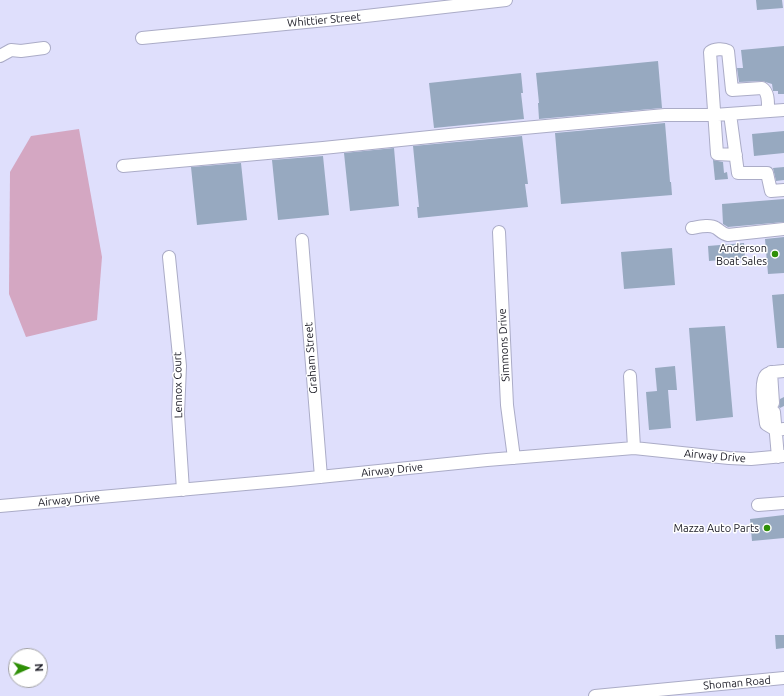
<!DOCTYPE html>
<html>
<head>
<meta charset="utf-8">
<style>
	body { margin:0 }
	#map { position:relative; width:784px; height:696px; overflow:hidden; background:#dfdffc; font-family:Ubuntu,sans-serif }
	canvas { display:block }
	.north { position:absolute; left:8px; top:648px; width:40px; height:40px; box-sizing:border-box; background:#fff; border:1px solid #a3a3a7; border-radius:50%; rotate:87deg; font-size:11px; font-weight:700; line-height:16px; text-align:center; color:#191923 }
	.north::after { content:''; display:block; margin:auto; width:14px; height:18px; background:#2e8f06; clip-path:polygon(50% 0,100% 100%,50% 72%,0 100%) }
</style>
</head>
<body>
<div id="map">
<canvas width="784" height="696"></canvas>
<div class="north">N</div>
</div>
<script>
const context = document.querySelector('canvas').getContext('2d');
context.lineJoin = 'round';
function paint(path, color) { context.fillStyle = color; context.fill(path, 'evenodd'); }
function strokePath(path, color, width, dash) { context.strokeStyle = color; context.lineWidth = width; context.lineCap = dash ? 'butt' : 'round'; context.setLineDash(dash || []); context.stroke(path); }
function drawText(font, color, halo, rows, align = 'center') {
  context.font = font + ' Ubuntu,sans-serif'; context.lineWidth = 3; context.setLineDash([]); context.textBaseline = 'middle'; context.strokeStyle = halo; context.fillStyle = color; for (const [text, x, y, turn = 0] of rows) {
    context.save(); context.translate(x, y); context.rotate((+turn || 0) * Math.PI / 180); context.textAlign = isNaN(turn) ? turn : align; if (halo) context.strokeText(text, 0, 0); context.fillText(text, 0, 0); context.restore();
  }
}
const green = new Path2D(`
	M79,129l23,128 -5,63 -71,17 -17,-43 1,-122 21,-36z`);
const building = new Path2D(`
	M756,0h26l1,8 -26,2z
	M784,46v48h-6v-3h-5l-1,-7 -10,-3 -23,1 -2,-14h6l-2,-18z
	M658,61l4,47 -123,11 -1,-16h1l-3,-30z
	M521,73l2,20h-2l3,26 -90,9 -5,-45z
	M665,123l5,59h1l1,13 -111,9 -6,-71z
	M784,131v22l-30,3 -2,-22z
	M522,136l6,48h-3l3,23 -110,11 -1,-11h2l-6,-61z
	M394,148l5,58 -49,5 -6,-58z
	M323,156l6,59 -51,5 -6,-60z
	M713,160l10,2 1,11 3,-1 1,7 -13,1z
	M241,163l6,57 -50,5 -6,-58z
	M784,167v13l-8,1 -3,-13z
	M784,199v23l-56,5 -5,-3 -1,-20z
	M784,237v36l-16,1 -3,-35z
	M744,243l1,15 -36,3 -1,-15z
	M672,248l3,37 -51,4 -3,-37z
	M784,294v54h-7l-5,-53z
	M725,326l8,91 -37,4 -7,-93z
	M675,366l2,24h-9l3,38 -22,2 -3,-38 11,-1 -2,-23z
	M784,397v9l-4,2 -1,-1 1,-8z
	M784,515v23l-32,3 -2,-22z
	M775,635h9v13l-8,1z`);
const minor = new Path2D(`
	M142,38l215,-21 149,-17
	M0,56l11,-6 10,1 23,-3
	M730,114l8,59h29l4,18 13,-1
	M736,155l-19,-1 -7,-102c4,-3 13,-4 18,-1l4,39 30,-2c7,4 6,16 6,23
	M123,166l200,-18 136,-14 206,-19h49l70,-5
	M692,228c6,-1 18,-4 24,0 4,2 6,6 12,7l56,-6
	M499,232l8,173 7,53
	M302,240l19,237
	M169,257l11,109 -2,48 5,76
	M784,371c-6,1 -14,0 -18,4 -7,7 -1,39 0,49l10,6 8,-1
	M771,372l2,31
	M630,376l4,72
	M774,412l4,45
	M758,505l26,-2
	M0,506l290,-26 197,-20 147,-12 95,10 22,1 33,-3
	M595,696l189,-18`);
const markers = [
	[775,254,4,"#2e8f06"],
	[767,528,4,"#2e8f06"]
];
const streetNames = [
	["Whittier Street",324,20,-5],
	["Simmons Drive",504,345,-93],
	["Graham Street",311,358,-94],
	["Lennox Court",178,385,-91],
	["Airway Drive",715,456,5],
	["Airway Drive",392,470,-6],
	["Airway Drive",69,500,-5],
	["Shoman Road",737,683,-5]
];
const poiNames = [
	["Anderson",767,248],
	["Boat Sales",767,261],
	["Mazza Auto Parts",759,528]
];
paint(green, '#d4a7c2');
paint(building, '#97a9c0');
strokePath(minor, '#abacc7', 14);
strokePath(minor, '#fff', 12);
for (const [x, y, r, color] of markers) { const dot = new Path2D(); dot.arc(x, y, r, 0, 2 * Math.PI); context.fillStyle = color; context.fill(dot); strokePath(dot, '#fff', 1.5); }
drawText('11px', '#191923', '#fff', streetNames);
drawText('11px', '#191923', '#fff', poiNames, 'right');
</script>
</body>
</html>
